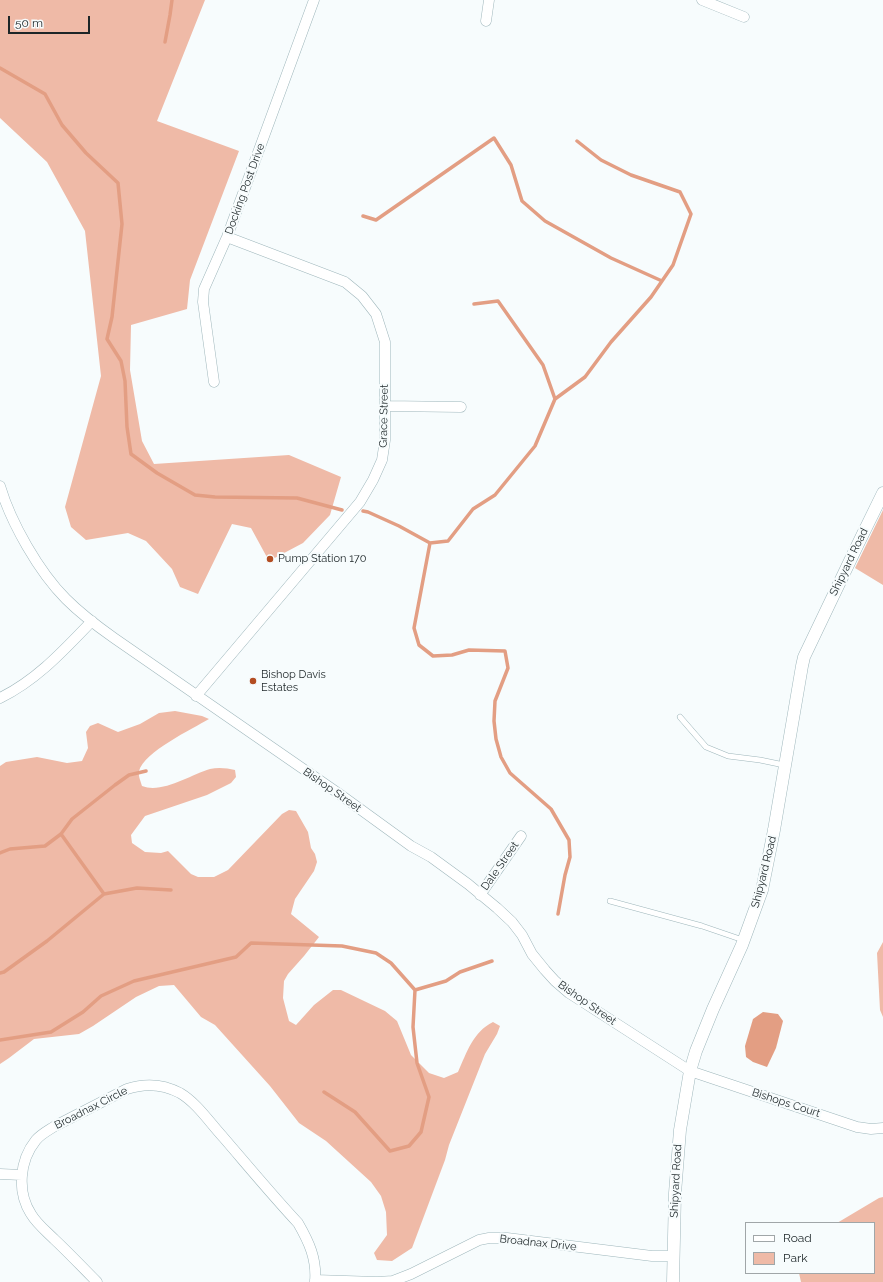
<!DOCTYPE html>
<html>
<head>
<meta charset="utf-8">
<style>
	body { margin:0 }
	#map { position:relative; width:883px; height:1282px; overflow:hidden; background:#f7fcfd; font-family:Raleway,sans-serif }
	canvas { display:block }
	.legend { position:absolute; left:745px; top:1222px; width:130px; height:52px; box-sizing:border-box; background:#f7fcfd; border:1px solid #a0a6a8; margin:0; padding:5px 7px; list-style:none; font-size:12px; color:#1d2628 }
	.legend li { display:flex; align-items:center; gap:8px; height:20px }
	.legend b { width:20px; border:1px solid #a0a6a8 }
	.scale { position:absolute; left:8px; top:16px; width:82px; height:18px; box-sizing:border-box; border:2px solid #1d2628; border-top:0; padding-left:5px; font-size:12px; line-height:14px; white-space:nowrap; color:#1d2628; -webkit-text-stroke:3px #f7fcfd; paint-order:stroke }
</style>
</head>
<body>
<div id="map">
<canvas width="883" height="1282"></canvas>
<ul class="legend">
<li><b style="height:5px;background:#fff"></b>Road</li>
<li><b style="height:11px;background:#efbaa7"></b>Park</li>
</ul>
<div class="scale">50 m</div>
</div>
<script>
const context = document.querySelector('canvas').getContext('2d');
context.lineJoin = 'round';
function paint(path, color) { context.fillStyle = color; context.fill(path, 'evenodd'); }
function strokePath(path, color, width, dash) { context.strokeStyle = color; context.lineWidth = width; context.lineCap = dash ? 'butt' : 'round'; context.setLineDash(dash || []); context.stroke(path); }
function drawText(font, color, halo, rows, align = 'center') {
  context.font = font + ' Raleway,sans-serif'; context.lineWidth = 4; context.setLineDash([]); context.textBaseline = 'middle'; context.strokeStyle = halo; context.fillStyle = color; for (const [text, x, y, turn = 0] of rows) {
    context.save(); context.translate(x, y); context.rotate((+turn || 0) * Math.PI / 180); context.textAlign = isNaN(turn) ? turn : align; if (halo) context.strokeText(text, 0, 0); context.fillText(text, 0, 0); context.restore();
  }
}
const green = new Path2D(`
	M0,0h205l-48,121 82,30 -49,129 -3,29 -56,16 -1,45 12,71 12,23 135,-9 52,22 -11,38 -27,28 -34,18 -18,-33 -19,-4 -34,70 -18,-7 -8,-18 -26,-28 -18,-8 -42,7 -15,-13 -6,-20 36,-131 -16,-145 -38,-69 -47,-44z
	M883,510v75l-28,-17z
	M175,711l27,5 7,3c-17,10 -65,33 -70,52 -1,5 2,11 3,15 20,8 48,-11 68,-17 8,-2 17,-1 25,1l1,7 -5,6 -24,12 -62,21 -14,19 1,8 13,9 16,1 7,-2 23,23 7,3h16l14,-7 54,-56 7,-4 7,1 12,21 3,16 4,6 2,8 -3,9 -19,28 -4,15 28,23 -15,19 -16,18 -4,7 -1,17 6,23 7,4 18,-20 19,-15h8l44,21 12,10 14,34 18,18 15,5 14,-6c9,-20 15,-40 35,-50l7,4 -3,8 -12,20 -36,91 -4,15 -33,88 -20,13 -15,-1 -3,-7 13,-18 -1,-23 -5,-16 -10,-14 -45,-41 -27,-18 -29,-37 -55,-61 -14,-8 -27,-32 -15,1 -23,11 -43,29 -14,8 -45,5 -25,19 -9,6v-298l6,-4 31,-5 30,6 15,-2 6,-13 -2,-16 4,-6 8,-3 20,9 22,-8 19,-11z
	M883,942v75l-3,-7 -3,-57z
	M883,1197v85h-82l-2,-9h75v-50h-37l42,-25z`);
const water = new Path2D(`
	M763,1012l15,2 5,7 -7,27 -9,19 -14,-5 -7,-5 -1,-11 8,-27z`);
const stream = new Path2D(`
	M165,42l5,-27 2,-15
	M0,68l45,26 17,31 24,28 32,30 4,41 -10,93 -5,22 14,22 4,20 2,46 4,27 26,19 38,22 20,2 82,1 45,12
	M363,216l13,4 118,-82 17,27 11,36 23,20 66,37 51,23
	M474,304l24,-3 45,64 12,34
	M363,511l5,1 31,14 31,17 18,-2 25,-32 22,-14 40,-49 20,-47 30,-22 26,-35 40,-45 22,-32 18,-51 -11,-22 -49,-17 -30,-15 -24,-19
	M430,543l-16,85 5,17 14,11 19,-1 17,-5 36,1 3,17 -13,33 -1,20 2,18 5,18 9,16 41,36 18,31 1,17 -5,18 -7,39
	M61,834l43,60
	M0,853l10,-4 35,-3 16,-12 11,-15 43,-34 14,-10 17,-4
	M0,973l4,-1 43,-31 57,-47 33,-6 34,2
	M415,990l31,-9 14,-9 32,-11
	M0,1040l51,-8 32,-20 18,-16 33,-15 102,-24 15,-14 91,3 34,7 15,10 24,27 -2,37 4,36 12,34 -8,35 -12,14 -19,5 -35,-39 -31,-20`);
const service = new Path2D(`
	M680,717l26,30 22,9 32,4 24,5
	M610,901l92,25 41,14`);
const minor = new Path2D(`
	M702,0l42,17
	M486,21l3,-21
	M214,382l-11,-80 1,-13 23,-52 87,-237
	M385,406l76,1
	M0,486c11,37 39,86 66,113 15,15 31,27 48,39l224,155 73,53 20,11 37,27 29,24 15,14 10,13 10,19 13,16 10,11 14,12 121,78 167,56 14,2 12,-1
	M196,696l164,-194 13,-22 9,-20 3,-20v-98l-9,-28 -14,-18 -17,-14 -118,-45
	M0,698c37,-18 64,-48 92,-77
	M480,895l41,-59
	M0,1174l22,1
	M315,1280l62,2 16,-1 18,-7 68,-34 10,-2h18l145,18h21
	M97,1282c-14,-14 -28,-29 -43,-43 -8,-8 -17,-15 -23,-25 -14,-22 -12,-53 5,-74 5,-6 13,-10 19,-14l72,-37c18,-6 36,-5 53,4 17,10 30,30 43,44 25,29 49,58 75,86 11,19 19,36 17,59`);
const tertiary = new Path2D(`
	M673,1282l2,-89 5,-63 10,-59 6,-20 17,-42 29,-64 20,-55 12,-60 28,-164 2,-9 54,-113 25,-51`);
const markers = [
	[270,559,4,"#b34d22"],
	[253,681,4,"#b34d22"]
];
const streetNames = [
	["Docking Post Drive",245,189,-70],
	["Grace Street",384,416,-89],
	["Shipyard Road",849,562,-64],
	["Bishop Street",332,790,35],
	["Dale Street",500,866,-55],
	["Shipyard Road",764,872,-76],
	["Bishop Street",587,1003,35],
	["Bishops Court",786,1103,18],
	["Broadnax Circle",91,1108,-27],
	["Shipyard Road",676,1181,-87],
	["Broadnax Drive",538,1243,6]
];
const poiNames = [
	["Pump Station 170",278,559],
	["Bishop Davis",261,675],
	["Estates",261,688]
];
paint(green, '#efbaa7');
paint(water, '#e39e83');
strokePath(stream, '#e39e83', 3.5);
strokePath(service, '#9eb6bb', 6);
strokePath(minor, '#9eb6bb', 11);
strokePath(tertiary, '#9eb6bb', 13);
strokePath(service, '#fff', 5);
strokePath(minor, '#fff', 10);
strokePath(tertiary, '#fff', 12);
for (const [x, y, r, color] of markers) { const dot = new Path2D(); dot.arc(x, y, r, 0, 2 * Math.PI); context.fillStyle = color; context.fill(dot); strokePath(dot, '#f7fcfd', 1.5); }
drawText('11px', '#1d2628', '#f7fcfd', streetNames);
drawText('11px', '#1d2628', '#f7fcfd', poiNames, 'left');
</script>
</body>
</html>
